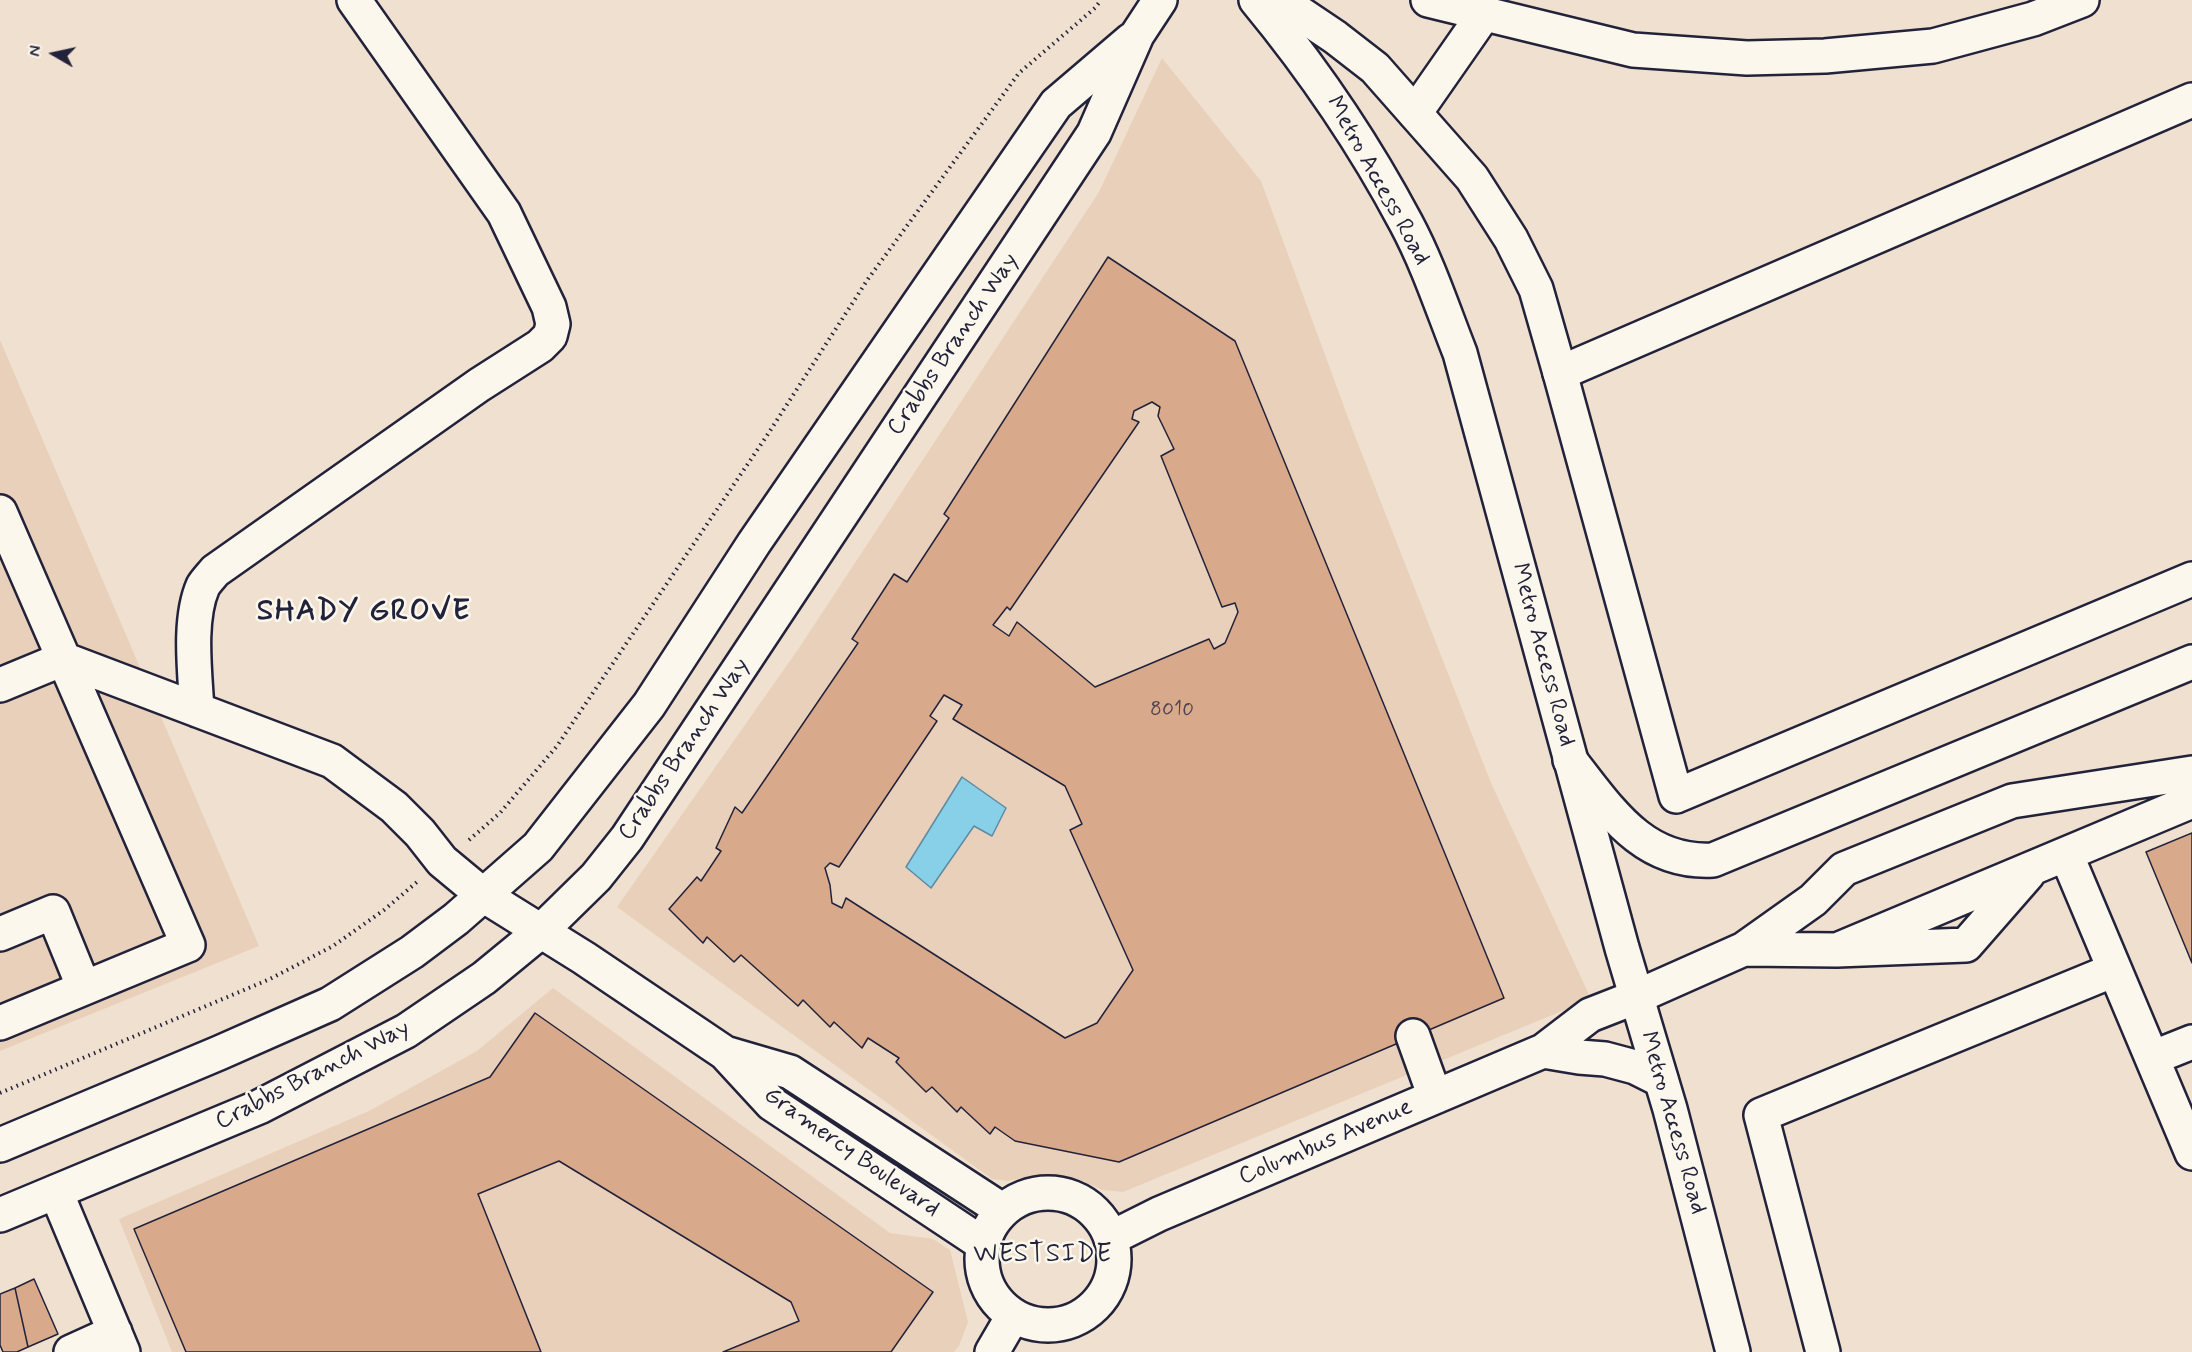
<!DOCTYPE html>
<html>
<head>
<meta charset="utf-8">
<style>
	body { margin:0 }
	#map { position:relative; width:2192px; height:1352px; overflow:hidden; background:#f0e0cf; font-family:Mynerve,sans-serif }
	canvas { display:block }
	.north { position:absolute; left:24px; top:24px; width:60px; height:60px; -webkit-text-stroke:4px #fbf7ec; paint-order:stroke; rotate:279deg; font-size:16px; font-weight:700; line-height:24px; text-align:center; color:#22223b }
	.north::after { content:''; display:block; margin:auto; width:21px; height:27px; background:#22223b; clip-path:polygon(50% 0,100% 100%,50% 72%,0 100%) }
</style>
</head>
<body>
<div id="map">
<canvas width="2192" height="1352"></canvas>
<div class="north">N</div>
</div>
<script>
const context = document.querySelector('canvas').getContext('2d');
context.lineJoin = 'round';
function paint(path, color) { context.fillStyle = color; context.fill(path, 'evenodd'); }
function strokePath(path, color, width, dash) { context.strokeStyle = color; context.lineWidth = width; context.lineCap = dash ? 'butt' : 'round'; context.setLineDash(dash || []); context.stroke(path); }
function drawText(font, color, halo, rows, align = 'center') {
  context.font = font + ' Mynerve,sans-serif'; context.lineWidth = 5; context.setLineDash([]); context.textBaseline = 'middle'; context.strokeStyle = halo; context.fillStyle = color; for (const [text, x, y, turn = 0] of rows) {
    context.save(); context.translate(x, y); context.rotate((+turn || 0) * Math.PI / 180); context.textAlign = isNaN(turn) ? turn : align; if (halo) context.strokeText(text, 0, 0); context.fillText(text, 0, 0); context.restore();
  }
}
const built = new Path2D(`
	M1162,58l99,123 92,250 138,352 100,216 -468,193 -20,-2 -25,-11 -22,-4 -27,1 -21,5 -16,-2 -375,-272 182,-259 300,-456z
	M0,340l259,606 -259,105z
	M553,988l337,245 43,6 17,11 18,72 -9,24 -5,6h-782l-53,-133 250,-108 108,-60z`);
const water = new Path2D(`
	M962,777l44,31 -14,28 -18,-10 -43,62 -25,-21z`);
const building = new Path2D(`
	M1108,257l127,84 269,657 -385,164 -104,-21 -20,-14 -5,7 -29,-27 -4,5 -25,-25 -6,5 -30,-30 3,-4 -31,-20 -6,10 -28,-26 -4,5 -27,-27 -5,6 -57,-51 -7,7 -27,-25 -4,6 -34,-34 28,-32 4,4 20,-30 -5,-3 19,-41 7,6 116,-170 -6,-4 42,-65 13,8 42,-64 -5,-4zM1152,402l8,5 -2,9 16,33 -13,7 61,151 13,-4 3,9 -13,31 -11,6 -5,-10 -114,48 -78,-65 -8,14 -16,-11 14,-18 3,3 129,-188 -7,-3 2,-8zM944,695l18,10 -9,14 112,67 17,38 -12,6 63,140 -36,53 -32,15 -219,-140 -4,10 -10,-5 -2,-18 -5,-17 5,-5 9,4 98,-146 -7,-5z
	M2192,833v130l-46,-111z
	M535,1013l398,279 -42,60h-168l76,-31 -8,-19 -232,-141 -81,33 63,158h-355l-52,-123 356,-152z
	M34,1279l24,55 -30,13 -13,-59z
	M15,1288l13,59 -11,5h-14l-3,-7v-51z`);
const path = new Path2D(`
	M469,840l31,-27 57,-67 209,-309 102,-158 151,-206 76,-65 6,-8
	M0,1093l270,-114 63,-33 51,-36 33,-28`);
const minor = new Path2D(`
	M2192,100l-632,273 116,423 516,-217
	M1415,113l69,-99
	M0,512l188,433 -188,78
	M0,685l63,-26 269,102 62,46 26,26 22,28 41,34 101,63 141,95 47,51 211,140
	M197,710c-2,-37 -9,-90 6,-124 3,-5 8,-10 12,-15l264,-186 61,-39 10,-10 3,-12 -4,-17 -45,-94 -150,-213
	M1570,760c39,49 72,104 143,100l479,-198
	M2066,854l126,299
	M0,934l53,-22 31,76
	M1744,949l93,1 129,-5 62,-71
	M1837,950l355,-149
	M1413,1036l22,61
	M1543,1051l36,6 26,2 30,8 26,13
	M725,1053l65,19 212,138
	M2152,1058l40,-16
	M56,1192l67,160
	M982 1259a66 66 0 1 1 132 0a66 66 0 1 1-132 0Z
	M1111,1238l48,-24 384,-163 47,-36 46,-18 108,-48 69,-49 31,-31 168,-68 180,-28
	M71,1352l44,-20
	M992,1352l21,-36
	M1823,1352l-62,-237 353,-145`);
const major = new Path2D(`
	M1256,0c57,69 108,144 150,223 22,41 37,87 54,130l162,595 48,161 63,243
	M0,1145l219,-92 111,-49 82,-52 44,-33 82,-72 111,-142 105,-162 302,-439 75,-64
	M0,1215l259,-108 147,-76 78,-53 56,-46 56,-55 31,-39 467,-705 43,-98 23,-35`);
const highway = new Path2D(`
	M1280,0l55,37 40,31 97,110 39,61 25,50 24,84
	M1428,0l205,50 114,8 78,-2 108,-10 100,-27 49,-19`);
const numberNames = [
	["8010",1172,711]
];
const streetNames = [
	["Metro Access Road",1377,181,61],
	["Crabbs Branch Way",954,345,-56],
	["Metro Access Road",1542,655,75],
	["Crabbs Branch Way",685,750,-56],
	["Crabbs Branch Way",313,1076,-27],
	["Metro Access Road",1672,1123,74],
	["Columbus Avenue",1326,1143,-23],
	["Gramercy Boulevard",851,1153,35]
];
const neighbourhoodNames = [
	["WESTSIDE",1043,1256]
];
const districtNames = [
	["SHADY GROVE",364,613]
];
paint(built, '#e9d0ba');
paint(water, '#87d0e8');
strokePath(water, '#5f8aa3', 1.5);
paint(building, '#d8a98a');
strokePath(building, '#22223b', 1.5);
strokePath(minor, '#22223b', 38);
strokePath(major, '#22223b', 38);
strokePath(highway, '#22223b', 38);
strokePath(path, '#22223b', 4, [1.5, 4.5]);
strokePath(minor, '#fbf7ec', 33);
strokePath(major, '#fbf7ec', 33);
strokePath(highway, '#fbf7ec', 33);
drawText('21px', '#50444f', null, numberNames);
drawText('24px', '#22223b', '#fbf7ec', streetNames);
context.letterSpacing = '1.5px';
drawText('26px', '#22223b', '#fbf7ec', neighbourhoodNames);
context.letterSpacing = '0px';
context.letterSpacing = '1.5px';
drawText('bold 30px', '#22223b', '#fbf7ec', districtNames);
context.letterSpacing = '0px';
</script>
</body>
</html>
